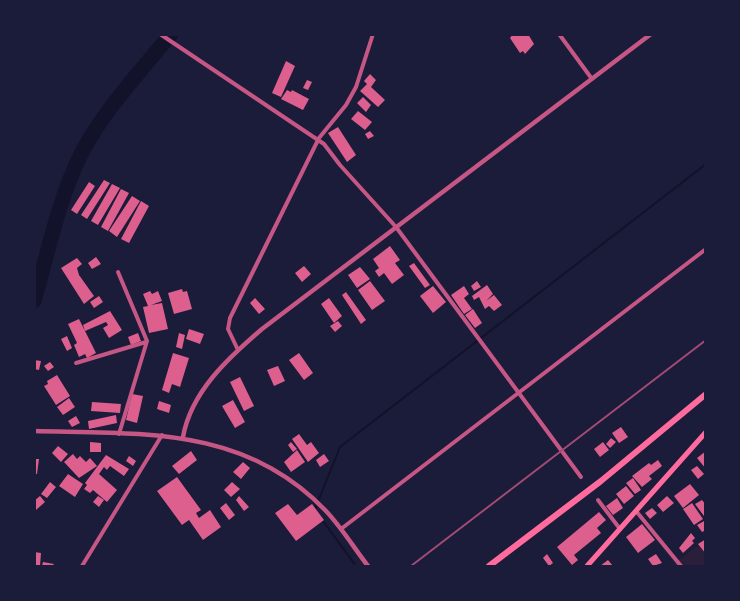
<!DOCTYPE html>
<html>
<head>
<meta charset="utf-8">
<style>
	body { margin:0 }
	#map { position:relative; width:740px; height:601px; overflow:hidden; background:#1b1b3a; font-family:"Source Serif 4",serif }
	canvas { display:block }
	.frame { position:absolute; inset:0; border:36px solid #1b1b3a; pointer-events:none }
</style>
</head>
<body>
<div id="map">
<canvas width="740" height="601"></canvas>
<div class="frame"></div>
</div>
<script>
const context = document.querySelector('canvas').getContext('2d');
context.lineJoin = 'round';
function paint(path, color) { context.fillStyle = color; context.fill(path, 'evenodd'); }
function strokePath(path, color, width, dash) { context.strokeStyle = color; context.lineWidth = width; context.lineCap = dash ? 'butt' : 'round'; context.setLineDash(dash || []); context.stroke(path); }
const green = new Path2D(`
	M705,540v26h-34z`);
const stream = new Path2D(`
	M315,509l25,-62 366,-283
	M323,521l33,45`);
const river = new Path2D(`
	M34,301c14,-48 24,-100 46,-145 23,-45 59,-83 91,-122`);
const building = new Path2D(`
	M513,34h15l6,10 -9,10 -2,-3 -3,2 -10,-15z
	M286,61l9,5 -14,31 -9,-4z
	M370,74l6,6 -5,7 14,13 -7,7 -18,-16 7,-7 -3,-3z
	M307,80l5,2 -4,8 -5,-2z
	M287,90l4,2 1,-2 17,9 -6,11 -22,-11z
	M363,97l8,8 -5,7 -9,-9z
	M358,111l14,11 -7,8 -14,-11z
	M338,127l18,28 -9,7 -19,-29z
	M370,131l4,5 -6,3 -3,-5z
	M104,180l6,3 -23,36 -6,-4z
	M89,182l6,4 -18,28 -6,-4z
	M112,184l8,4 -22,37 -7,-4z
	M121,189l8,4 -21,38 -7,-4z
	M132,196l8,5 -23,36 -8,-6z
	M141,201l8,5 -20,37 -8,-4z
	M390,246l10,14 -5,3 9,12 -12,9 -8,-11 -5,4 -4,-6 4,-3 -6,-9z
	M96,257l5,7 -9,5 -4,-6z
	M77,258l5,6 -5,4 2,7 15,21 -10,8 -23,-36z
	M414,263l16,22 -5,3 -16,-22z
	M304,266l7,8 -9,8 -7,-9z
	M360,267l10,12 -13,9 -9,-13z
	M370,281l15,20 -13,9 -14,-20z
	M477,281l4,6 -7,4 -3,-5z
	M487,285l6,9 -7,7 8,-6 8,10 -8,6 -5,-5 -4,3 -6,-12 -5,3 -2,-4z
	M433,286l13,16 -13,11 -13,-17z
	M464,286l5,8 -5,4 8,11 -8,5 -13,-19z
	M182,289l1,3 4,-1 5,18 -18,5 -6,-21z
	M150,291l2,3 6,-3 4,10 -11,4 11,-2 6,26 -19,4 -6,-26 5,-1 -5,-12z
	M346,292l20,28 -5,4 -19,-29z
	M99,296l4,6 -9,6 -4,-6z
	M255,298l10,11 -6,5 -9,-11z
	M329,298l13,18 -8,7 -13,-19z
	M473,309l9,14 -7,5 -10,-13z
	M110,311l12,19 -13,8 -6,-10 5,-3 -2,-3 -21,9 -2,-6z
	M79,319l17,34 -9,5 -2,-4 -6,3 -5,-12 3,-2 -9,-19z
	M338,321l4,5 -7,6 -5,-6z
	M189,329l15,5 -4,10 -14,-5z
	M138,333l3,8 -10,4 -3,-8z
	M179,333l6,2 -3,14 -6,-2z
	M67,336l5,12 -5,3 -6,-12z
	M173,353l16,5 -9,29 -8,-3 -3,9 -7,-3z
	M299,353l14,20 -9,7 -15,-20z
	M34,360l7,1 -2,9 -5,-1z
	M50,362l4,5 -6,4 -4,-5z
	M278,366l7,15 -11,5 -7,-16z
	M57,375l13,21 -14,9 -12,-19 4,-2 -1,-3z
	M240,377l14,29 -10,5 -14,-29z
	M132,394l11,2 -6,27 -11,-3z
	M69,398l6,9 -12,8 -6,-8z
	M233,400l12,22 -10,6 -13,-22z
	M159,401l12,4 -2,8 -12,-4z
	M92,402l29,2 -1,9 -29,-2z
	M116,415l1,8 -28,6 -1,-8z
	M76,416l4,7 -8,4 -4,-6z
	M621,427l7,10 -9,6 -7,-10z
	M299,434l8,11 4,-3 8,11 -11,9 -16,-23z
	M611,438l5,4 -6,6 -4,-4z
	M90,442l11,1v9h-11z
	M291,442l6,7 -4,3 -5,-7z
	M603,442l6,8 -9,7 -6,-8z
	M58,446l10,8 -7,8 -9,-9z
	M297,450l8,12 -14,10 -7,-10z
	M191,451l6,9 -18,14 -7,-8z
	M706,451v18l-9,-11z
	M73,454l4,5 3,-3 6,6 4,-4 7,8 -18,12 -15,-16z
	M324,454l5,7 -9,6 -4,-7z
	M106,455l23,14 -5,7 -14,-10 -3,4 -3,-3 -5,7 18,16 -10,12 -14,-12 -3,3 -6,-4 3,-4 -2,-2z
	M129,456l7,5 -3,5 -7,-5z
	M34,459h5l-2,15h-3z
	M658,460l4,6 -13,10 3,3 -10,8 -10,-11 17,-13 2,2z
	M243,462l7,6 -9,11 -8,-7z
	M697,466l7,8 -6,5 -7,-9z
	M68,474l15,10 -8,13 -16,-11z
	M177,477l24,33 -5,3 3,5 11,-8 11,17 -18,13 -14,-20 -7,5 -25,-34z
	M633,478l8,12 -6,4 -9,-11z
	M50,482l6,5 -9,11 -6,-4z
	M232,482l8,7 -9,8 -7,-7z
	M690,484l9,11 -16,13 -9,-12z
	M626,486l8,10 -10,8 -8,-10z
	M40,496l5,6 -9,8 -2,-9z
	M98,496l6,4 -5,7 -6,-5z
	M239,496l10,11 -5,4 -8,-11z
	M667,496l7,7 -11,9 -6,-7z
	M617,498l6,10 -10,7 -7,-9z
	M702,500l4,5 -2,11 -9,-12z
	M226,503l9,12 -6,5 -9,-12z
	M692,503l11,16 -9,6 -11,-16z
	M288,504l9,11 15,-11 12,16 -28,21 -21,-28z
	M652,508l5,5 -7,6 -5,-6z
	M599,512l7,8 -9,8 4,5 -27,22 4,5 -6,5 -15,-18z
	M706,520v10l-4,2 -5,-7z
	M642,524l13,16 -17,13 -12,-16z
	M691,533l4,5 -3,3 2,2 -11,10 -4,-5z
	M706,539v15l-8,-10z
	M34,552l7,1 -1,13h-6z
	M547,554l6,9 -4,3 -6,-8z
	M656,554l6,9 -9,3 -5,-7z
	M608,560l5,6h-13z
	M43,562l11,2 -1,2h-11z`);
const minor = new Path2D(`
	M160,34l164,110 16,21 56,62 185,250
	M559,34l33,45
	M118,272l29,69 -28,93
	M238,350l-10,-21 2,-11 89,-180 27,-33 10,-18 17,-53
	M76,363l70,-21
	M598,500l22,29
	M636,511l45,55
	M341,529l365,-280
	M82,566l80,-131`);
const tertiary = new Path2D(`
	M34,431c109,3 211,-5 292,80 16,17 28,37 42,55
	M183,437c8,-45 45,-79 79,-108l389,-295`);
const secondary = new Path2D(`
	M587,566l119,-134`);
const trunk = new Path2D(`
	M489,566l112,-85 105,-87`);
const rail = new Path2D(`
	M411,566l295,-226`);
paint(green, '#2a1e3b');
strokePath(stream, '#12122b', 2);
strokePath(river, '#12122b', 15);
paint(building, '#dd5f8e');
strokePath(minor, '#c65784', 4);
strokePath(tertiary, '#c65784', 4.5);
strokePath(secondary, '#ff6b9d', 5);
strokePath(trunk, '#ff6b9d', 6);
strokePath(rail, '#a44b75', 2);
</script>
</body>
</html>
